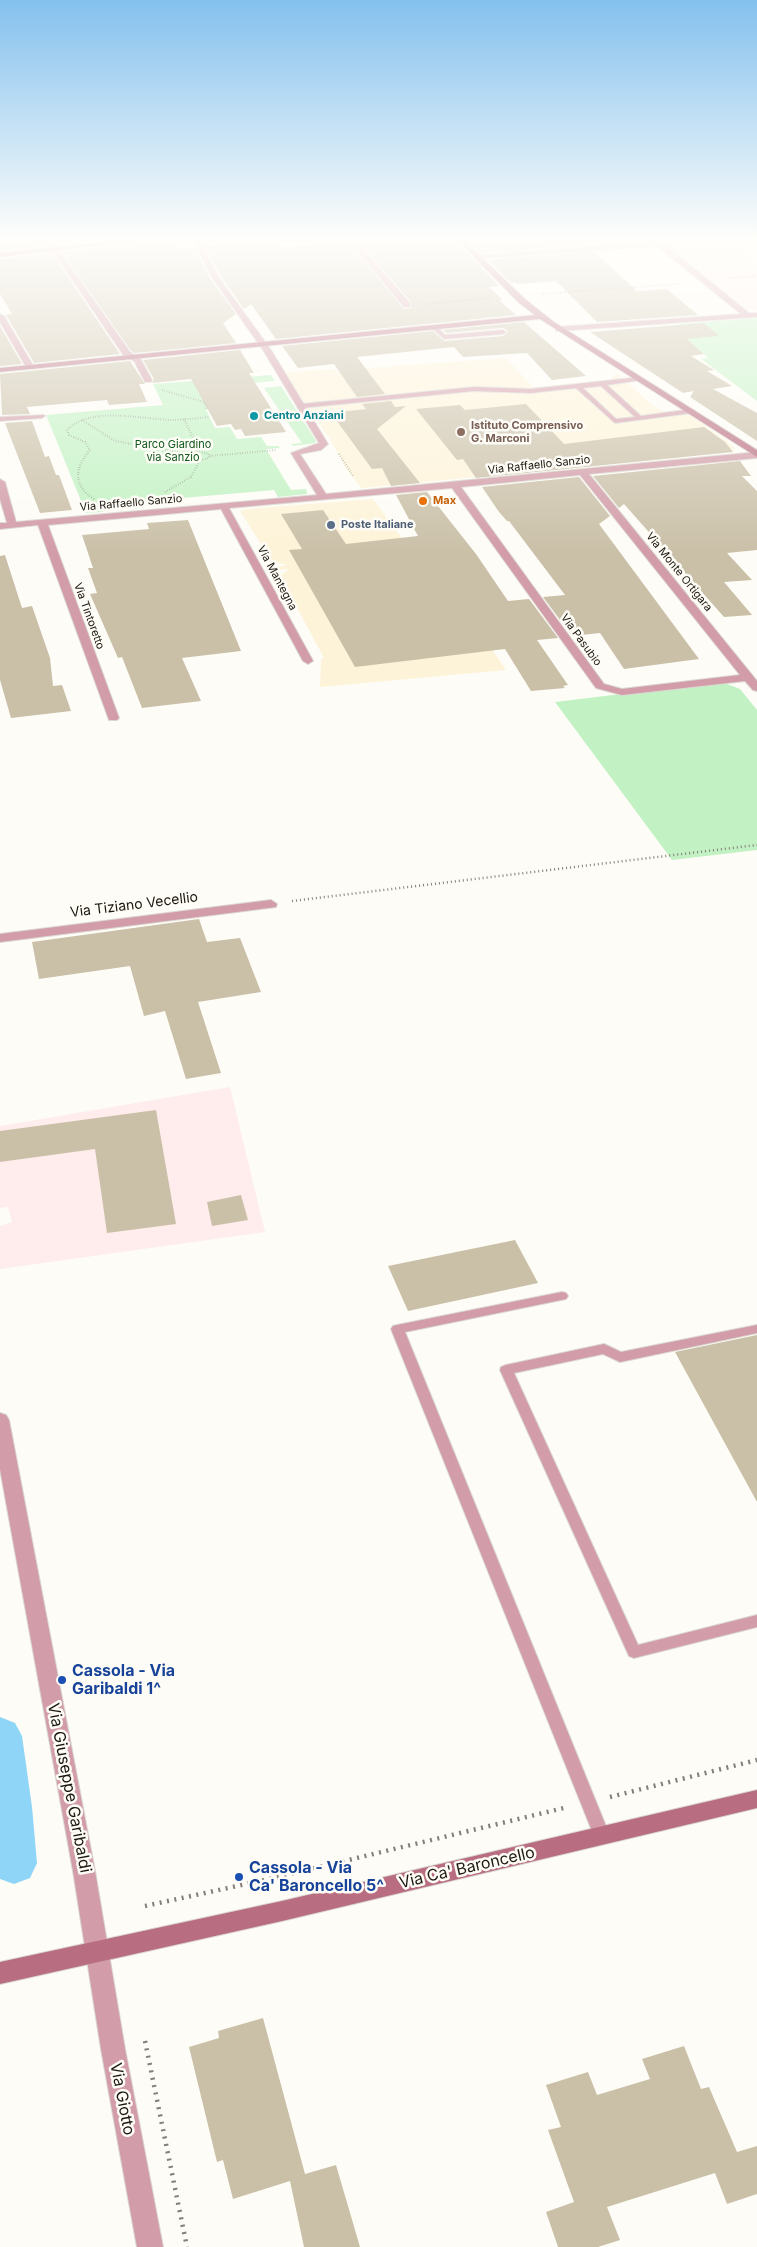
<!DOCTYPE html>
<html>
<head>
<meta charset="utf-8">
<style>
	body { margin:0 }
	canvas { display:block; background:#fefcf6 }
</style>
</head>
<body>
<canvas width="757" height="2247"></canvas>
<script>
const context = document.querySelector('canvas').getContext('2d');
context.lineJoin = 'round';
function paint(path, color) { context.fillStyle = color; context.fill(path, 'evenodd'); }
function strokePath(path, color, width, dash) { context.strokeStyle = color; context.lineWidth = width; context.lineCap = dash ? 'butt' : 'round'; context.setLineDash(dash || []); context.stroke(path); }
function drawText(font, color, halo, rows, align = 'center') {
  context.font = font + ' Inter,sans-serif'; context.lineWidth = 5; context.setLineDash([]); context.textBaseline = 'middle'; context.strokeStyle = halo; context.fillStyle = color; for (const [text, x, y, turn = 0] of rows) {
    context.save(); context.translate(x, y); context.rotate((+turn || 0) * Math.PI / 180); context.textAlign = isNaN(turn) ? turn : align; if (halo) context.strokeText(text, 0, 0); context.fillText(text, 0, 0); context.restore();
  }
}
const built = new Path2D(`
	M506,358l27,29 77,-7 6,-7 40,35 20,7 13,-1 44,32 2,4 -64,9 -3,-2 -16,2 2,1 -42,4 -2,-2 -10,2 2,1 -241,23 -15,-20 -16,-29 -47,-66 50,-4 4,3 29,-2v-2z
	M373,499l33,45 75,89 25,37 -186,17 1,-28 3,-1 -44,-82 9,-7 -12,1 -1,-3 11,-2 -15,-4 -32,-50 6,-2z`);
const industrial = new Path2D(`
	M697,240h30l30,23v47l-15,-1 -29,-24 3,-1 -8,-3 -45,-37z
	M230,1087l35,145 -265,37v-43l12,-4 -4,-15 -8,1v-82z`);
const green = new Path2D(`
	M757,318v83l-56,-42 7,-1 -35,-32 7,-1 -1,-1z
	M271,375l4,6 -57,5 -9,23 -3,1 9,18 15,-1 7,12 24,-2 6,9h11l2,2 -14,1 25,41 15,-1 1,5 -29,3 -4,-7 -173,15 2,7 -17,1 -40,-98 117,-10 -10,-21z
	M281,386l35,55 -1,2 -22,3 -2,-2 11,-1 -38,-55z
	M712,683l15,1 13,5 17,21v140l-85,10 -117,-158z`);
const canal = new Path2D(`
	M0,1717l15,6 7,13 10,71 5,56 -7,15 -16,6 -14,-5z`);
const building = new Path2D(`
	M0,240h43l4,6 -47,5z
	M150,240h8v3l16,-1 4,6 16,-1 17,33 25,34 -13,9 13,20 -101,10 -4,-2 -69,-99z
	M244,240h31l6,7 67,-5 56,67 7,-1v-6l-52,-60 81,-2 4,4h15l40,42 -10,1 13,12 -2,2 16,14 -240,24 -25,-35 -7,5 -22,-31 -18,-32 42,-3z
	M512,240h68l6,5 -106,8 -10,-10z
	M594,252l43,39 30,-2 31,26 -101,7 -41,-41 -38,3 -4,-2 -2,2 -24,-24z
	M52,253l68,101 -86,9 -28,-48 6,-1 -12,-20v-35z
	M524,322l62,54 -34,4 -25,-27 -64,4 -9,-10 -97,10 28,37 -28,3 -23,-33 -36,4 -16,-22 151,-15 11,10 59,-5 5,-5 -5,-3 -57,5 -3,-3z
	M704,323l15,13 -32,3 17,15 -13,2 23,14 -7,1 25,15 -19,3 44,24v28l-67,-44 4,-6 -11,2 -93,-61z
	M0,326l22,38 -22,2z
	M240,350l14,23h-5l37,59 -41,4 -4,-7 -6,1 -4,-6 -14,2 -26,-47 -39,4 2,-4 -11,-19z
	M130,361l15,23h-6l8,18 -38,3 -2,-5 -80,7 3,7 -28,1 -2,-41z
	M391,401l4,6 11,-1 -29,23 43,54 -29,3 -9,-18 -10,1 -41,-56 35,-4 -4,-5z
	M526,404l38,40 140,-17 21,15 8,10 -257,26 -13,-19 -6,1 -41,-51 44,-4 5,5z
	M32,421l13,36 4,-1 7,19h3l13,35 -32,3 -35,-90z
	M740,461l11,15h-9l15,15v59l-30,3 25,27 -28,2 28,33 -28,2 -100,-113 -5,4 -26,-32z
	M579,477l31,39 -11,8 100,135 -75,10 -24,-36 -28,3 -29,-39 22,-2 -56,-74h-2l-8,-9 -17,-25z
	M427,492l49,62 32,47 21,-2 29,39 -21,2 31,45 -5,1 2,2 -34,3 -26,-42 -150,18 -66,-117 13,-1 -21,-35 42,-4 23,34 72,-8 -22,-41z
	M188,520l53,131 -59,7 19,43 -59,7 -20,-51 -4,1 -28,-64 7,-1 -9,-25h5l-11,-33 67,-6 -2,-6z
	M5,555l17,53 10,-2 18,52 3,28 9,-1 9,26 -60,7 -11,-38v-124z
	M199,919l8,23 33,-4 21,54 -63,10 23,71 -35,6 -21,-68 -21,5 -14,-50 -91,13 -7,-37z
	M156,1110l20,114 -69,9 -12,-84 -95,13v-31z
	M241,1195l7,25 -36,6 -5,-24z
	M515,1240l23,43 -130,28 -20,-45z
	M757,1335v167l-82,-150z
	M263,2018l42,156 31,-9 24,82h-56l-14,-66 -57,18 -10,-39 -6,2 -28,-115 30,-9 -1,-7z
	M684,2046l17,43 8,-2 28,65 20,-6v48l-30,10 -12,-31 -108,34 13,33 -22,7h-40l-12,-35 28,-10 -26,-72 13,-3 -15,-42 42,-13 9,23 53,-16 -8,-20z`);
const pathFar2 = new Path2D(`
	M730,278l27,-2
	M543,294l136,-10
	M426,304l66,-6
	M162,390l42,12 3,7
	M184,419l12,25 -4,7
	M82,420l33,21 68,12
	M197,451l12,3v4l-16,4 -14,-4 4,-5z
	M339,454l14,22
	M210,456l66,-6
	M165,492l26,-15 8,-15
	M94,499c-22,-14 -19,-32 -4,-49l-5,-8 -16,-7 -2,-5c23,-24 74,-11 104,-10 13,0 26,-2 39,-3`);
const pathFar1 = new Path2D(`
	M292,901l465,-56`);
const path = new Path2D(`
	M610,1797l147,-37
	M145,1906l129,-28 294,-71
	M145,2041l42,206`);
const lane = new Path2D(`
	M432,326h4l9,9 58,-5 3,2 -3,2 -59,5 -12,-11z
	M640,377l3,2 -1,1 -35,5 34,31 51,-7 3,2 -3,2 -77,10 -39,-35 -45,5 -57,-2 -173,17 -3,-2 3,-2 173,-17 57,2zM601,386l34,31 -19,2 -33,-31z
	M44,415l1,1 -3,2 -42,3v-4z
	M562,1292l4,1 2,3 -2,3 -161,33 205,504 -2,5 -6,2 -6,-2 -2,-5 -203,-507 2,-3 4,-1z
	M757,1325v8l-137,29 -17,-8 -89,19 124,272 119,-30v12l-123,31 -5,-2 -129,-286 1,-3 5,-2 98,-21 17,8z`);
const street = new Path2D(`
	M45,240h7l78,112 10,6 12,22 -1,2h-6l-11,-21 -10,-5z
	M192,240h7l21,39 51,71 57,94 -7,6 -21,4 26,40 431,-42v6l-168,16 168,207v10l-4,-1 -8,-9 -123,14 -26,-7 -144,-200 -223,20 84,153 -5,3 -5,-3 -82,-152 -173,16 71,193 -2,2h-8l-71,-195 -38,4v-6h7l-7,-24v-20l5,3 11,40 301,-27 -26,-42 28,-10 -56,-93 -50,-71zM580,475l160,200 -118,14 -18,-5 -143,-197z
	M348,240h7l55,63v4h-6z
	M651,240h8l90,73h8v4l-198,14h-3v-4l185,-13 -84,-68 -180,13 -3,-2 3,-2 176,-13z
	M0,314l4,2 30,51 -1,2 -7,-2 -26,-45z
	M271,900l6,4 -1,3 -276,35v-8z
	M0,1413l6,2 3,5 86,451 30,178 38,198h-26l-36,-198 -28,-178 -73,-402z`);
const secondary = new Path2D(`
	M121,240h27l-148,17v-4z
	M457,240h7l61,59 29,23 203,128v7l-217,-138 -540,53v-4l535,-53 -16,-12z
	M757,1790v18l-475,113 -282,63v-22l282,-61z`);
const markers = [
	[254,416,5,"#0f9aa8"],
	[461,432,5,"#8d6e63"],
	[423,501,5,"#e8710a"],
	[331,525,5,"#5c6f8a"],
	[62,1680,5,"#1a4fb4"],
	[239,1877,5,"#1a4fb4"]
];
const farCulturenames = [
	["Centro Anziani",264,416]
];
const farEducationnames = [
	["Istituto Comprensivo",471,426],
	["G. Marconi",471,439]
];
const farParknames = [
	["Parco Giardino",173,445],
	["via Sanzio",173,458]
];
const farStreetnames = [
	["Via Raffaello Sanzio",539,465,-6],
	["Via Raffaello Sanzio",131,503,-5],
	["Via Monte Ortigara",679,572,51],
	["Via Mantegna",277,578,62],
	["Via Tintoretto",89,616,70],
	["Via Pasubio",581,640,54]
];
const farFoodnames = [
	["Max",433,501]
];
const farServicenames = [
	["Poste Italiane",341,525]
];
const streetNames = [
	["Via Tiziano Vecellio",134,905,-7]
];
const nearTransitnames = [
	["Cassola - Via",72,1671],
	["Garibaldi 1^",72,1689],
	["Cassola - Via",249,1868],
	["Ca' Baroncello 5^",249,1886]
];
const nearStreetnames = [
	["Via Giuseppe Garibaldi",69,1788,79],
	["Via Ca' Baroncello",467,1868,-13],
	["Via Giotto",122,2099,79]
];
paint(built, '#fdf3d8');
paint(industrial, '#feedec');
paint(green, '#c2f2c3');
paint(canal, '#8ed5f8');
paint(building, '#cac0a8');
strokePath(lane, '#dad8d1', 2);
strokePath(street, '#dad8d1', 2);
strokePath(secondary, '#dad8d1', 2);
strokePath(pathFar2, '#837f78', 2, [0.5, 2]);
strokePath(pathFar1, '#837f78', 2.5, [1, 3]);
strokePath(path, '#837f78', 4.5, [2, 5.5]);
paint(lane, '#d29ca8');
paint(street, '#d29ca8');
paint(secondary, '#b96d80');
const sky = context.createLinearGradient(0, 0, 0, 555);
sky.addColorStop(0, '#84c1ee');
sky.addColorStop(0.43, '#fffefb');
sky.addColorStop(1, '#fffefb00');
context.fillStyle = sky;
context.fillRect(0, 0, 757, 555);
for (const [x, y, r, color] of markers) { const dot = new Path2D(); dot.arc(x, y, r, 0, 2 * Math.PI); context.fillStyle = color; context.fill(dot); strokePath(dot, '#fefcf6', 2); }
drawText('bold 11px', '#0d838f', '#fefcf6', farCulturenames, 'left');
drawText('bold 11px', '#785e54', '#fefcf6', farEducationnames, 'left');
drawText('11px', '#10581b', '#fefcf6', farParknames);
drawText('11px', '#1c180f', '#fefcf6', farStreetnames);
drawText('bold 11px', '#c56008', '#fefcf6', farFoodnames, 'left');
drawText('bold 11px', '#4e5e75', '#fefcf6', farServicenames, 'left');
drawText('14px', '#1c180f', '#fefcf6', streetNames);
drawText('bold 16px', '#164399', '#fefcf6', nearTransitnames, 'left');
drawText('16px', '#1c180f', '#fefcf6', nearStreetnames);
</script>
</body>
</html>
